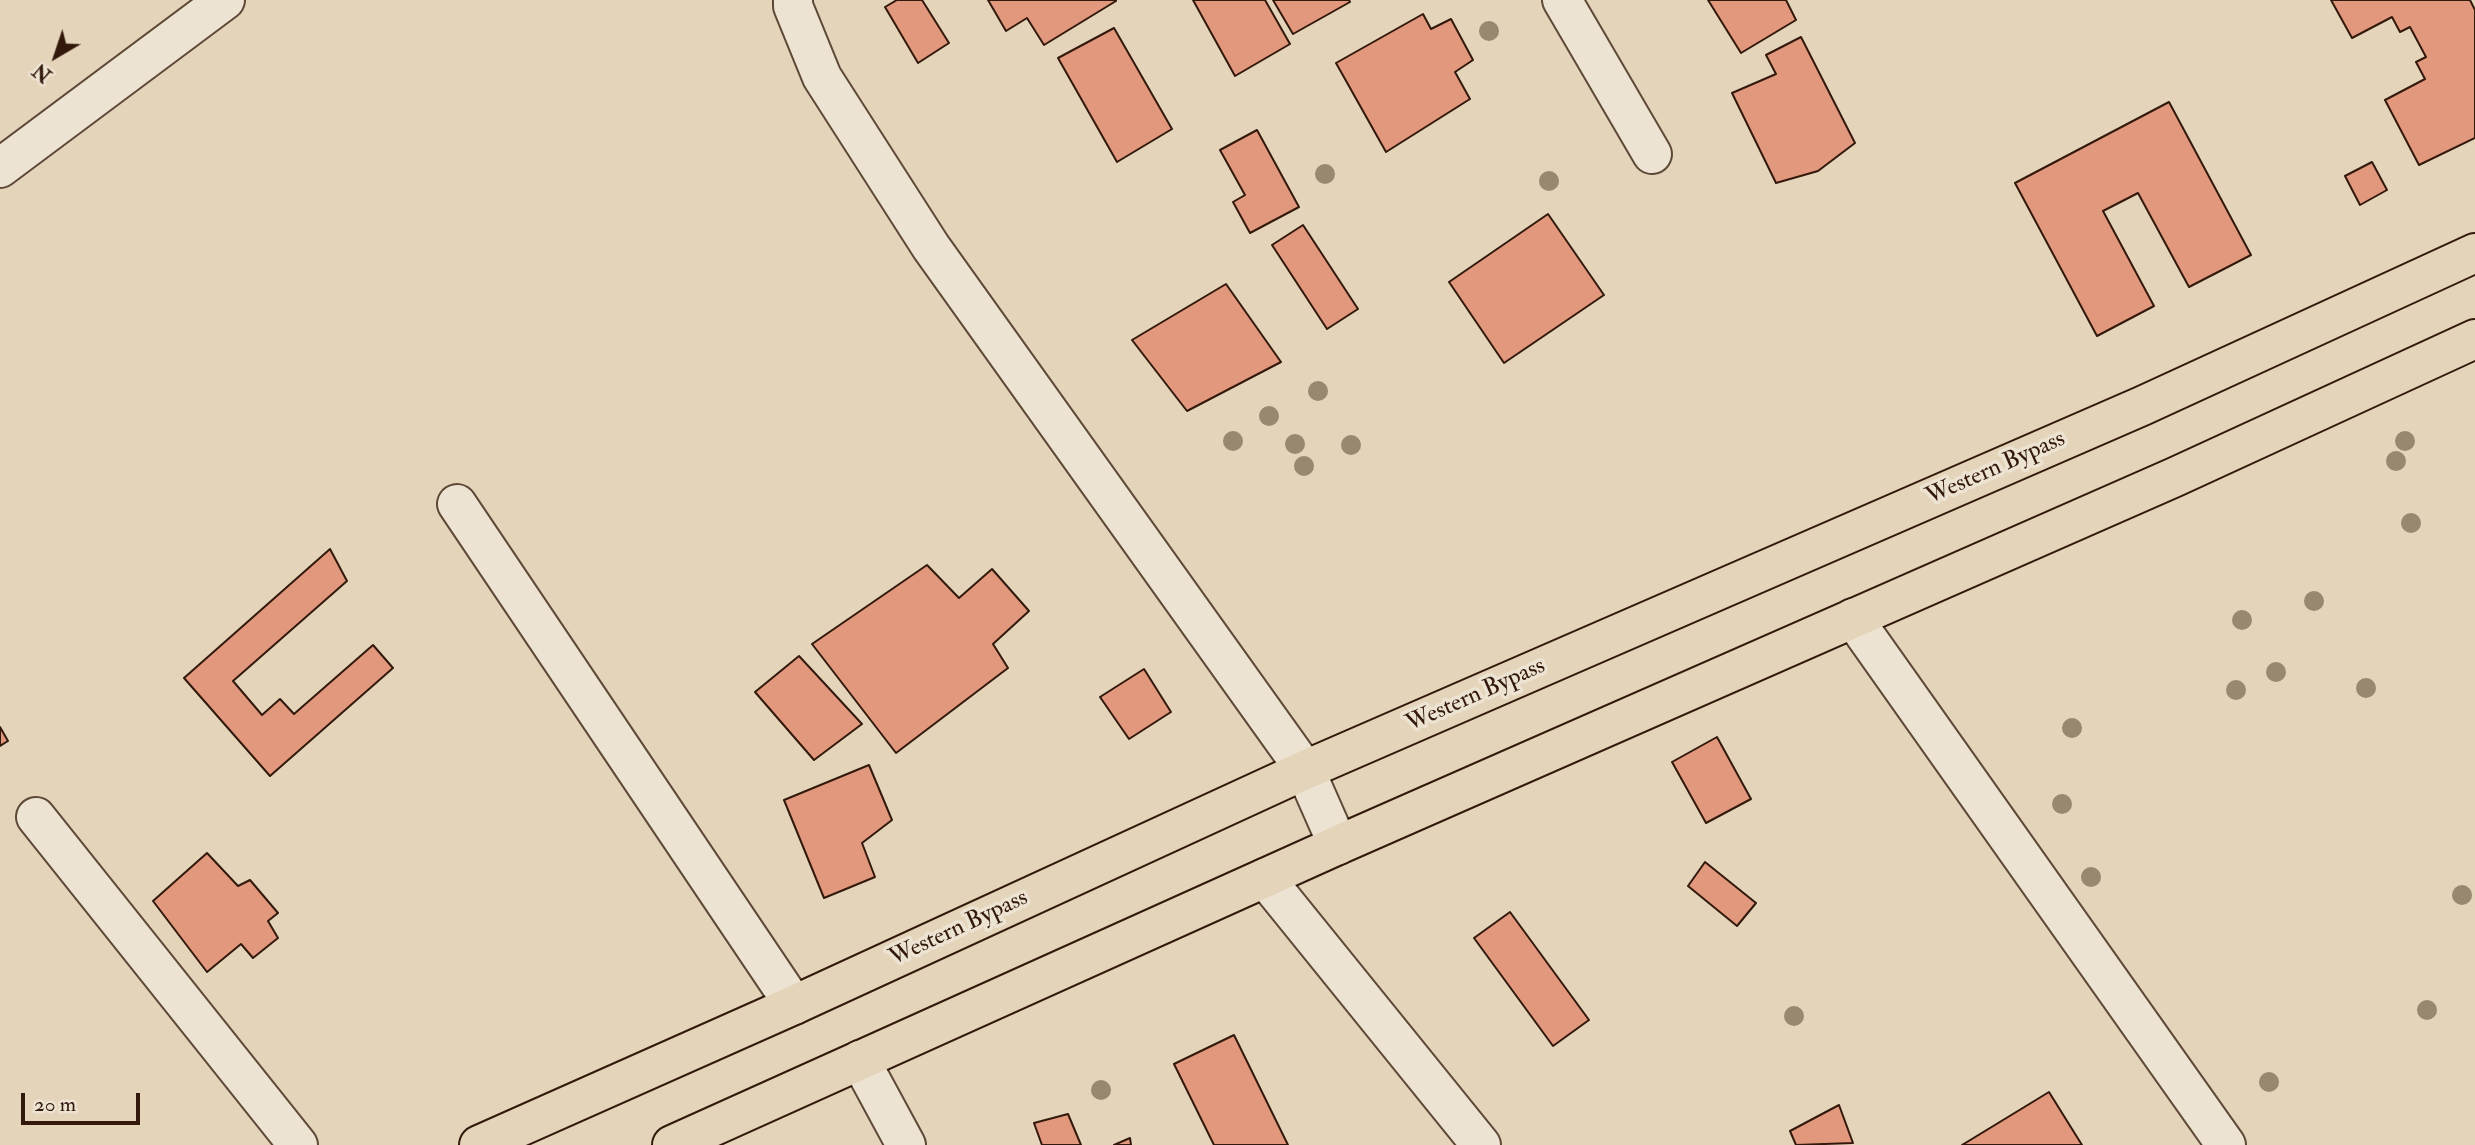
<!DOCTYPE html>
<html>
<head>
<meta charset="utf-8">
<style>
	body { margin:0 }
	#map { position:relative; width:2475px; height:1145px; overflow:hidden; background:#e4d4b9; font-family:"IM FELL Double Pica",serif }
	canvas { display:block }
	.north { position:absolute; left:21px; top:21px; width:70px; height:70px; -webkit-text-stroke:5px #ede3d2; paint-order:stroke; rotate:219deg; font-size:19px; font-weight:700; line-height:28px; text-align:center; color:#32190c }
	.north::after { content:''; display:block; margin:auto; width:24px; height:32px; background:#32190c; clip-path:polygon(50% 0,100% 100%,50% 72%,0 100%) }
	.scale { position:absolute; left:21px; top:1093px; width:119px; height:32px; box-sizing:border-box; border:4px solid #32190c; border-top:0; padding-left:9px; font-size:21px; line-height:24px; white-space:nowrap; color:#32190c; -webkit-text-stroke:5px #ede3d2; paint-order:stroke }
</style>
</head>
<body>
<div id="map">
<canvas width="2475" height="1145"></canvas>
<div class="north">N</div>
<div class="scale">20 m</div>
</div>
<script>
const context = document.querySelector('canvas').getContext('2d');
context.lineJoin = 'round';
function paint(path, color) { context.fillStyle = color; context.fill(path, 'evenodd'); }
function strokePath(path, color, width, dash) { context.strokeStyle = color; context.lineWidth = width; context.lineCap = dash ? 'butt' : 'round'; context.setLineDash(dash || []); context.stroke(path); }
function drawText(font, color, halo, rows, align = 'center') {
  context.font = font + ' "IM FELL Double Pica",serif'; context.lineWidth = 7; context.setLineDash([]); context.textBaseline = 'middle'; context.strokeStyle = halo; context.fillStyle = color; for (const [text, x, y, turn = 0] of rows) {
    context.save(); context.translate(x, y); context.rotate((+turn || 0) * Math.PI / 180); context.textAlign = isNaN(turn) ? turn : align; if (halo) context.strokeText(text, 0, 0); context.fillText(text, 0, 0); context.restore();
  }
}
const building = new Path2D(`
	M897,0h25l27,43 -31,20 -33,-56z
	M988,0h128v1l-72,44 -17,-27 -21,13z
	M1193,0h72l25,44 -55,32z
	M1273,0h76l1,2 -57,32z
	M1708,0h78l10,20 -55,33z
	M2331,0h139l5,10v128l-56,27 -34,-65 40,-21 -9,-17 10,-5 -16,-30 -10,5 -8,-15 -40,21z
	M1423,14l8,15 20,-10 22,41 -18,12 15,27 -84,53 -50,-89z
	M1114,28l58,101 -55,33 -59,-104z
	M1801,37l54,106 -37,28 -42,12 -44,-90 44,-19 -10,-19z
	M2169,102l82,153 -62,32 -51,-94 -35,18 51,95 -57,30 -82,-153z
	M1257,130l42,77 -49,26 -17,-31 12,-7 -25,-45z
	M2372,162l15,28 -27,15 -15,-29z
	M1548,214l56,81 -100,68 -55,-81z
	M1303,225l55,84 -31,20 -55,-84z
	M1226,284l55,78 -94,49 -55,-71z
	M330,549l17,32 -114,100 29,34 18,-16 14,15 79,-69 20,23 -123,108 -86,-98z
	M927,565l32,33 33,-29 37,42 -36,33 15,24 -112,85 -84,-109z
	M799,656l63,68 -48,36 -59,-68z
	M1144,669l27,43 -42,27 -29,-42z
	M0,727l8,14 -8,5z
	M1717,737l34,62 -45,24 -34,-61z
	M869,765l23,55 -30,23 13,34 -51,21 -40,-98z
	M207,853l31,33 12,-6 28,33 -10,8 10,17 -25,20 -12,-14 -34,28 -54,-71z
	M1705,862l51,41 -19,23 -49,-40z
	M1510,912l79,108 -36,26 -79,-108z
	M1234,1035l54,110h-74l-40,-81z
	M2049,1092l33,53h-120z
	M1839,1105l14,38 -57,2 -6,-14z
	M1068,1114l13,31h-39l-8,-22z
	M1130,1138l1,7h-17z`);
const minor = new Path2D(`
	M793,0v6l29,71 109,170 374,523 33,75
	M1562,0l90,154
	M0,168l225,-168
	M457,504l337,501
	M1853,618l373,527
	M36,817l262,328
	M1265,878l216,267
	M860,1060l46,85`);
const major = new Path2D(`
	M479,1145l315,-140 511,-235 837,-364 333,-153
	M672,1145l666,-300 837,-368 300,-138`);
const trees = [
	[1489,31],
	[1325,174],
	[1549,181],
	[1318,391],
	[1269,416],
	[1233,441],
	[2405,441],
	[1295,444],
	[1351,445],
	[2396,461],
	[1304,466],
	[2411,523],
	[2314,601],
	[2242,620],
	[2276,672],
	[2366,688],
	[2236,690],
	[2072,728],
	[2062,804],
	[2091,877],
	[2462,895],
	[2427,1010],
	[1794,1016],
	[2269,1082],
	[1101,1090]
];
const streetNames = [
	["Western Bypass",1996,469,-24],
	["Western Bypass",1476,696,-24],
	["Western Bypass",959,929,-25]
];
paint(building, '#e2987d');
strokePath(building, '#32190c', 2);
strokePath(minor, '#5e4837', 42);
strokePath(major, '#32190c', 42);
strokePath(minor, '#ede3d2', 38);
strokePath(major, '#e4d4b9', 38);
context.fillStyle = '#98886f';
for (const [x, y] of trees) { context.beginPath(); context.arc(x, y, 10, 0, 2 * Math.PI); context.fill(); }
drawText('24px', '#32190c', '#ede3d2', streetNames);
</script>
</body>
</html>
